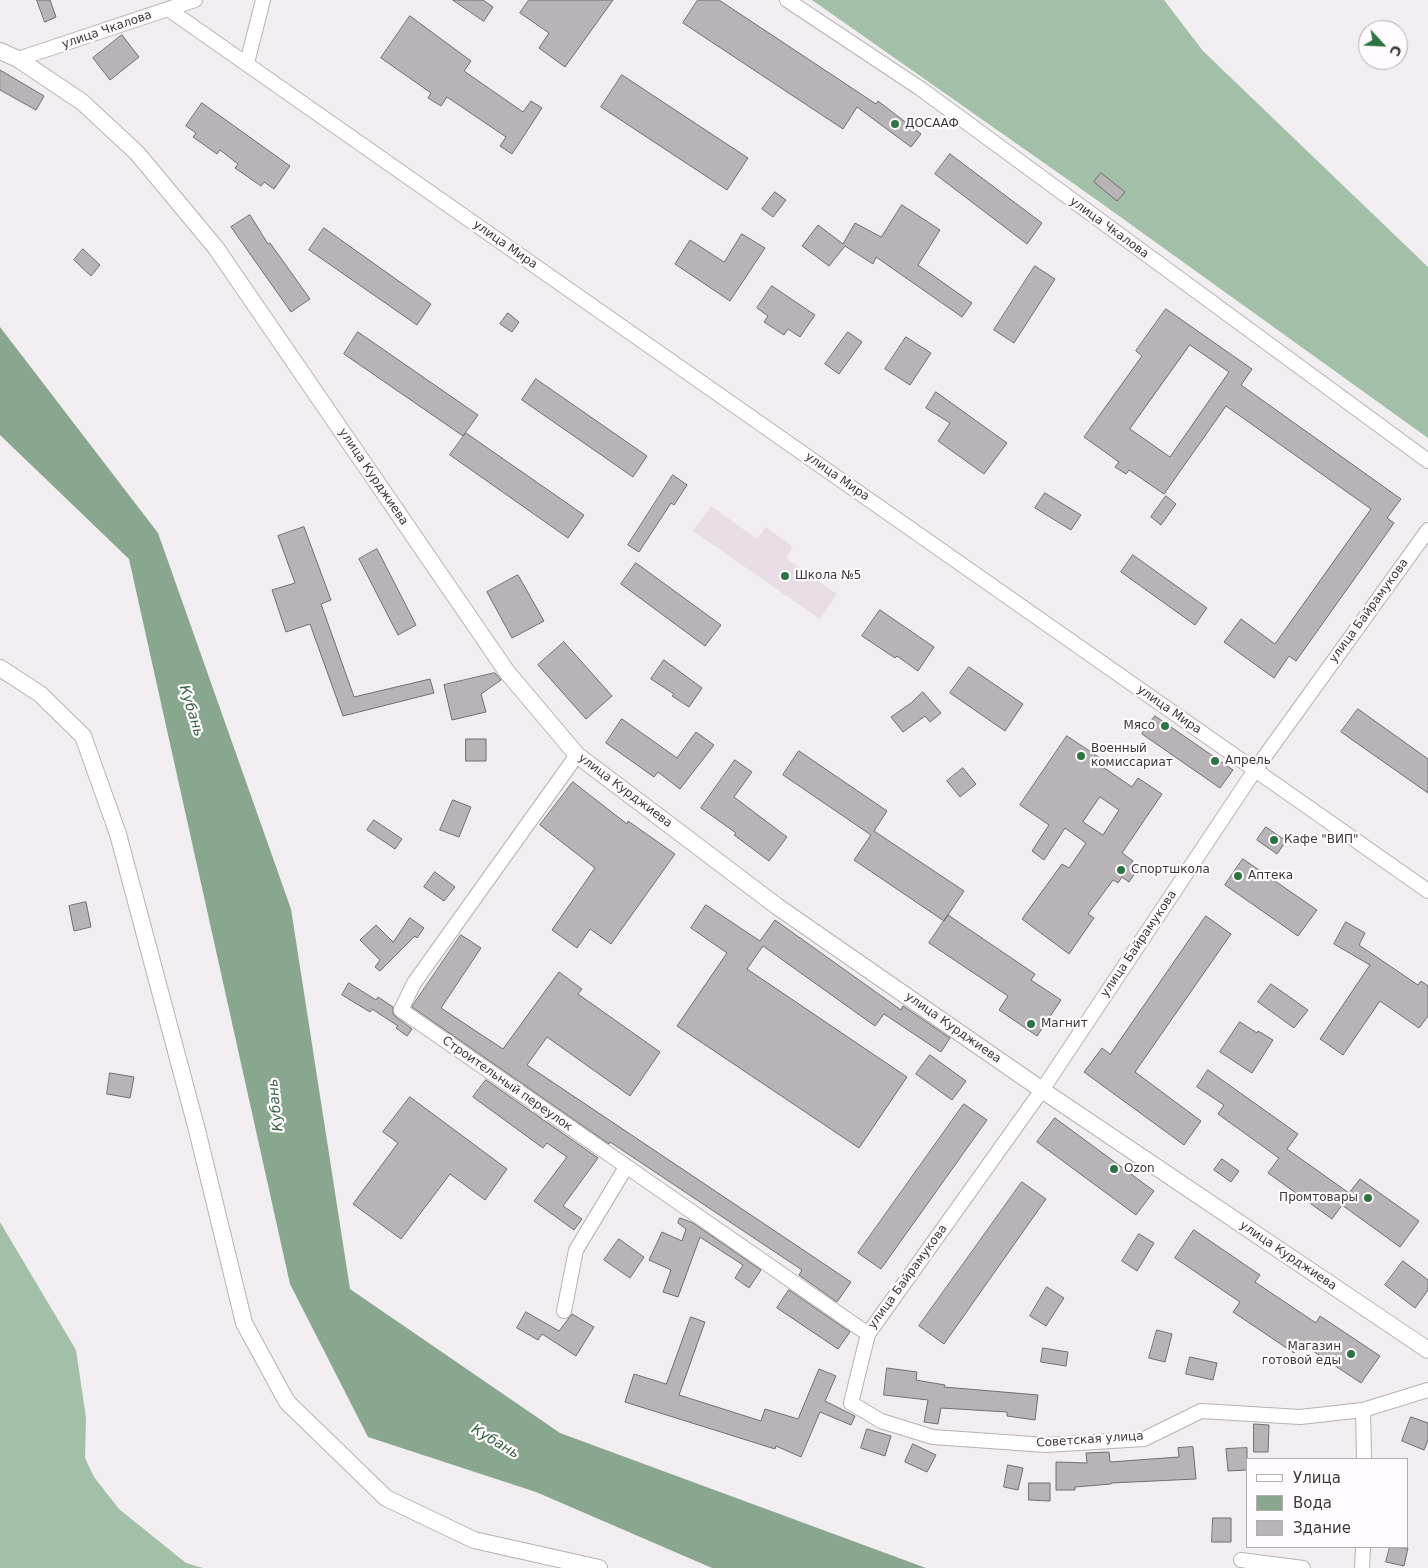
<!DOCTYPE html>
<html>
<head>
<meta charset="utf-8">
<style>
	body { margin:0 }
	#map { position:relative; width:1428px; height:1568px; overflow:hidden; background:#f2edf1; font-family:"DejaVu Sans",sans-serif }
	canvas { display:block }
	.legend { position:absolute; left:1246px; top:1458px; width:162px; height:90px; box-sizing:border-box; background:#fffbfe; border:1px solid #b1adb0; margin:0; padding:6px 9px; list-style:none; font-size:15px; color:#3b393a }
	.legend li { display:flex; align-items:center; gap:10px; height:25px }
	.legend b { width:25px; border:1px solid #b1adb0 }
	.north { position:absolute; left:1358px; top:20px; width:50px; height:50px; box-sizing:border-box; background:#fffbfe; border:1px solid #b1adb0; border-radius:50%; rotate:115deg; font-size:14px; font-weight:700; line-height:20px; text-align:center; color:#3b393a }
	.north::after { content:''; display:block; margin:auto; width:18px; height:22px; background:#2c7542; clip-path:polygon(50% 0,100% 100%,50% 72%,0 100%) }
</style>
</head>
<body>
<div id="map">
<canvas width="1428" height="1568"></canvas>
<ul class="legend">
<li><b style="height:6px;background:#fff"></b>Улица</li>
<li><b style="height:14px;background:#89a68e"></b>Вода</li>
<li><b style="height:14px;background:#b8b3b6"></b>Здание</li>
</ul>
<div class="north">С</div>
</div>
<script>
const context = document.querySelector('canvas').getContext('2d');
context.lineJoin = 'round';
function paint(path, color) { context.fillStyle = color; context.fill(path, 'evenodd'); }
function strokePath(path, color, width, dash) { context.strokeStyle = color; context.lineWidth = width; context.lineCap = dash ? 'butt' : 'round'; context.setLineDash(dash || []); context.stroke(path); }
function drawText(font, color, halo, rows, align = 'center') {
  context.font = font + ' "DejaVu Sans",sans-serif'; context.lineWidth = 4.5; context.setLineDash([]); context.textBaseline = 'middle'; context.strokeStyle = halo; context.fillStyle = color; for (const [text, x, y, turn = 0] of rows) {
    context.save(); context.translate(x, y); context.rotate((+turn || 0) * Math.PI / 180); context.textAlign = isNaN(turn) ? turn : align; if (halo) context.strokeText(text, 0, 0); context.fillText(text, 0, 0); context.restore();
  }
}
const built = new Path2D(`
	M711,506l46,33 9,-12 27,20 -7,11 51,36 -17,25 -127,-88z`);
const forest = new Path2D(`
	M812,0h352l39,51 225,216v171l-334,-240z
	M0,1222l76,128 10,68 -1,40 9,19 25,32 67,54 17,5h-203z`);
const water = new Path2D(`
	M0,327l158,206 133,376 59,380 210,144 366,135h-214l-176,-76 -168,-55 -78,-153 -161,-725 -129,-124z`);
const building = new Path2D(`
	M37,0h13l6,17 -11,5z
	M453,0h30l10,7 -9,14z
	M529,0h84l-48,67 -26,-19 10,-15 -29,-20z
	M698,0h21l157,104 2,-3 43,33 -10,13 -54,-40 -14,22 -160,-106z
	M410,16l61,45 -7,10 59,41 8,-11 11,7 -30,46 -12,-8 6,-9 -59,-40 -6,9 -13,-8 3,-5 -50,-35z
	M122,35l17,22 -29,23 -17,-22z
	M0,70l44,26 -8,14 -36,-20z
	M622,75l126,83 -21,32 -126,-83z
	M202,103l88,63 -16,23 -10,-7 -3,4 -26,-18 3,-4 -18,-14 -3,4 -24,-17 3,-4 -10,-7z
	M950,154l92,69 -15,21 -92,-70z
	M1101,173l24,19 -8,9 -23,-19z
	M775,192l11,8 -13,17 -11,-8z
	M902,205l38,25 -22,35 54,38 -10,14 -86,-60 -3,7 -28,-18 -16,20 -27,-20 16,-21 25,19 12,-21 26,14z
	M250,215l18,29 2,-1 40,56 -19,13 -60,-85z
	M324,228l107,76 -14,21 -108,-75z
	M742,234l23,14 -35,53 -55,-37 15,-24 34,22z
	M83,249l17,16 -9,11 -17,-16z
	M1035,266l20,13 -41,64 -20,-13z
	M772,286l43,29 -15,22 -12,-8 -4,6 -20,-13 4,-6 -11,-8z
	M1166,309l86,60 -11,16 160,114 -14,19 7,5 -98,138 -7,-5 -15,22 -50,-36 17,-23 34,25 96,-135 -145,-103 -62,88 -35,-24 -3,4 -11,-7 4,-5 -35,-25 58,-81 -6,-5zM1190,345l39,27 -59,85 -40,-28z
	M508,313l11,9 -7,10 -12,-8z
	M358,332l120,83 -15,21 -119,-82z
	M848,332l14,10 -23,32 -14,-10z
	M906,337l25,16 -21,32 -25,-16z
	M536,379l111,77 -14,21 -111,-77z
	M936,392l71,51 -23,31 -46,-33 12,-18 -24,-15z
	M466,433l118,82 -16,23 -118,-83z
	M673,475l14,10 -13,20 -3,-2 -32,49 -11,-7z
	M1045,493l36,22 -10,15 -36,-22z
	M1166,496l10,8 -15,21 -10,-8z
	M304,527l27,73 -10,4 33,93 76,-18 4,14 -91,23 -33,-92 -24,8 -14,-42 23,-7 -17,-47z
	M377,549l39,76 -18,10 -39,-76z
	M1133,555l74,53 -12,17 -74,-53z
	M636,563l85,62 -16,21 -84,-62z
	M518,575l26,46 -32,17 -25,-46z
	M880,610l54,37 -16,24 -21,-15 -2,2 -33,-22z
	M564,642l48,54 -26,23 -48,-54z
	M664,660l38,28 -13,19 -17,-11 2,-2 -23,-15z
	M969,667l54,37 -18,27 -55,-38z
	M495,673l6,7 -20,14 5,18 -34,8 -8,-35z
	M923,692l18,21 -11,9 -5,-6 -22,16 -12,-15 20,-14z
	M1358,709l70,50v34l-87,-61z
	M1155,716l78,54 -13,18 -78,-54z
	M622,719l55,39 19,-26 18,13 -34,44 -22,-17 -4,5 -48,-34z
	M1067,736l33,22 -3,5 35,24 6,-9 24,16 -40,59 11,8 -3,4 7,5 -8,12 -7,-5 -4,6 -5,-3 -25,34 6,4 -25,36 -47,-35 40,-55 7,4 17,-25 -21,-15 -21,32 -12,-9 17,-26 -29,-20zM1100,797l19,13 -16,25 -20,-13z
	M466,739h20v22h-20z
	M799,751l88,60 -13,20 90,60 -20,30 -90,-61 17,-25 -88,-60z
	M735,760l17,12 -18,25 53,40 -18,24 -35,-26 2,-2 -35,-25z
	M963,768l13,16 -16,13 -13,-16z
	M573,782l54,42 1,-3 47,33 -64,90 -21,-15 -13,19 -25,-18 43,-62 -55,-43z
	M453,800l18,7 -12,30 -19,-7z
	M374,820l28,19 -7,10 -28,-19z
	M1266,827l20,14 -9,13 -20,-14z
	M1243,859l74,51 -19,26 -73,-51z
	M435,872l20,15 -11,14 -20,-14z
	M86,902l5,25 -17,4 -5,-25z
	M706,905l54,36 15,-21 126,90 2,-4 47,32 -9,14 -57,-38 -9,12 -112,-80 -16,23 160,108 -48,71 -182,-122 50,-73 -36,-25z
	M948,915l87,59 -4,6 30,20 -24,36 -38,-26 9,-14 -79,-53z
	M1206,916l25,18 -96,138 66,49 -17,24 -100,-73 18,-24 8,6z
	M410,918l14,10 -7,10 -2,-2 -35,35 -5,-4 5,-7 -20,-20 16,-15 17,17z
	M1346,922l19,11 -6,12 59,40 3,-4 7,5v30l-9,12 -39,-27 -37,54 -23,-16 50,-74 -36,-21z
	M461,935l20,13 -40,60 62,41 56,-77 23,17 -4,5 82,58 -30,44 -83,-59 -20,28 324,217 -14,20 -38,-27 3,-5 -192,-128 -1,2 -197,-137z
	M349,983l27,17 2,-3 15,10v7l3,3 16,12 -5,7 -11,-8 2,-2 -26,-17 -2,3 -28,-17z
	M1271,984l37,26 -14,18 -36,-26z
	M1240,1022l17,11 1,-2 15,9 -21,33 -32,-21z
	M930,1055l36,26 -14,19 -36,-26z
	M1208,1070l90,64 -11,15 62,44 11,-14 59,42 -19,26 -58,-42 -10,14 -64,-46 11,-15 -61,-44 6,-9 -27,-18z
	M110,1073l24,4 -4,21 -23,-4z
	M486,1080l112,78 -35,48 19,13 -8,11 -40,-29 33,-44 -20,-14 -4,5 -70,-51z
	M410,1097l97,72 -22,31 -35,-26 -49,65 -48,-35 45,-61 -15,-11z
	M964,1104l23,16 -106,149 -23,-16z
	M1055,1118l99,73 -18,24 -99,-73z
	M1222,1159l17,12 -8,11 -17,-12z
	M1022,1182l24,17 -102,145 -25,-18z
	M680,1218l13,5 68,47 -12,18 -14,-10 8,-13 -43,-28 -22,60 -15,-5 8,-22 -22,-10 13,-28 20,9 4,-12 -8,-6z
	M1194,1230l66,45 -5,7 61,41 4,-7 60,40 -19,27 -60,-40 -7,10 -61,-41 7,-10 -65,-44z
	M1139,1234l15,9 -17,28 -15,-10z
	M619,1239l25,18 -14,21 -26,-18z
	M1403,1261l25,19v10l-13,18 -30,-23z
	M1047,1287l17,11 -18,28 -16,-10z
	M789,1290l61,42 -12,17 -61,-41z
	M526,1312l33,19 13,-17 22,13 -18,29 -34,-22 -4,6 -21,-12z
	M691,1317l14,5 -26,73 82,26 4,-12 33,10 21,-50 17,7 -11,25 30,15 -4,9 -31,-13 -19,45 -25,-11 -1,3 -150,-47 9,-28 32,10z
	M1157,1330l15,4 -7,28 -16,-4z
	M1043,1348l25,4 -2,14 -25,-4z
	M1190,1357l27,6 -4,17 -27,-6z
	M887,1368l30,4 -1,8 29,5 -1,2 94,8 -3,25 -28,-4v-4l-66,-4 -3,16 -14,-2 4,-22 -44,-5z
	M1411,1417l17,6v17l-4,10 -22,-9z
	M1254,1424l15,1 -1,27h-14z
	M867,1429l24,7 -6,20 -24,-8z
	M913,1444l23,11 -9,17 -22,-10z
	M1193,1447l3,32 -85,4v1l-36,3v3h-19v-28l31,1 -1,-10 23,-1 1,10 69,-5 -1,-9z
	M1247,1448v22l-19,1 -2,-22z
	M1008,1465l15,3 -5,22 -14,-3z
	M1029,1483h21v18l-21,-1z
	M1213,1518h18v24h-19z
	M1390,1547l18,1 -4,18 -18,-4z`);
const minor = new Path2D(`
	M787,0l134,89 507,372
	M168,9l1260,882
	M18,59l177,-59
	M247,63l16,-63
	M1428,530l-173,240 -213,320 -174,244 -17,69 30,18 52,16 113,8 98,-6 57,-28 99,6 63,-7 65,-20
	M577,755l-163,228 -13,27 467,324
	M564,1311l12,-61 50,-83
	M1363,1410l1,49
	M1241,1560l62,8
	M1362,1568l1,-21`);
const tertiary = new Path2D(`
	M0,51l18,8 64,43 55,51 79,95 291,424 70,83 201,152 264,183 386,260
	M0,668l40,26 43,42 35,98 79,296 47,193 43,79 99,96 88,42 125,28`);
const markers = [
	[895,124,5,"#2c7542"],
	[785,576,5,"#2c7542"],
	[1165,726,5,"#2c7542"],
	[1081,756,5,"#2c7542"],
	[1215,761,5,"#2c7542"],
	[1274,840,5,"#2c7542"],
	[1121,870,5,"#2c7542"],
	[1238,876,5,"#2c7542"],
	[1031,1024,5,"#2c7542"],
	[1114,1169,5,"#2c7542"],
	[1368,1198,5,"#2c7542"],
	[1351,1354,5,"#2c7542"]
];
const streetNames = [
	["улица Чкалова",107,30,-19],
	["улица Чкалова",1109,228,36],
	["улица Мира",505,245,35],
	["улица Курджиева",373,477,56],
	["улица Мира",837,477,35],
	["улица Байрамукова",1369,611,-54],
	["улица Мира",1169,710,35],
	["улица Курджиева",625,791,37],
	["улица Байрамукова",1139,944,-56],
	["улица Курджиева",953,1028,35],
	["Строительный переулок",507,1084,35],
	["улица Курджиева",1288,1256,34],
	["улица Байрамукова",908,1277,-54],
	["Советская улица",1090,1440,-4]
];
const poiNames = [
	["ДОСААФ",905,124],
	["Школа №5",795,576],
	["Мясо",1155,726,"right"],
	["Военный",1091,749],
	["комиссариат",1091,763],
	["Апрель",1225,761],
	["Кафе \"ВИП\"",1284,840],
	["Спортшкола",1131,870],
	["Аптека",1248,876],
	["Магнит",1041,1024],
	["Ozon",1124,1169],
	["Промтовары",1358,1198,"right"],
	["Магазин",1341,1347,"right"],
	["готовой еды",1341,1361,"right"]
];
const waterNames = [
	["Кубань",191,711,73],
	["Кубань",276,1105,-96],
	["Кубань",495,1442,31]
];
paint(built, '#e9dde5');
paint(forest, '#a2c0a7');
paint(water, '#89a68e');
paint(building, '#b8b3b6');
strokePath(building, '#716d70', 1);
strokePath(minor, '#b7b2b5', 16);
strokePath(tertiary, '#b7b2b5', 18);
strokePath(minor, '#fff', 14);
strokePath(tertiary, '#fff', 16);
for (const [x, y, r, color] of markers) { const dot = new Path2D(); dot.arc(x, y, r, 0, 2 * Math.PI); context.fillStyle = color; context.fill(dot); strokePath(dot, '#fffbfe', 2); }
drawText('12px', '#3b393a', '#fffbfe', streetNames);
drawText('12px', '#3b393a', '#fffbfe', poiNames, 'left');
drawText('italic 14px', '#356440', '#fffbfe', waterNames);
</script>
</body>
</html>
